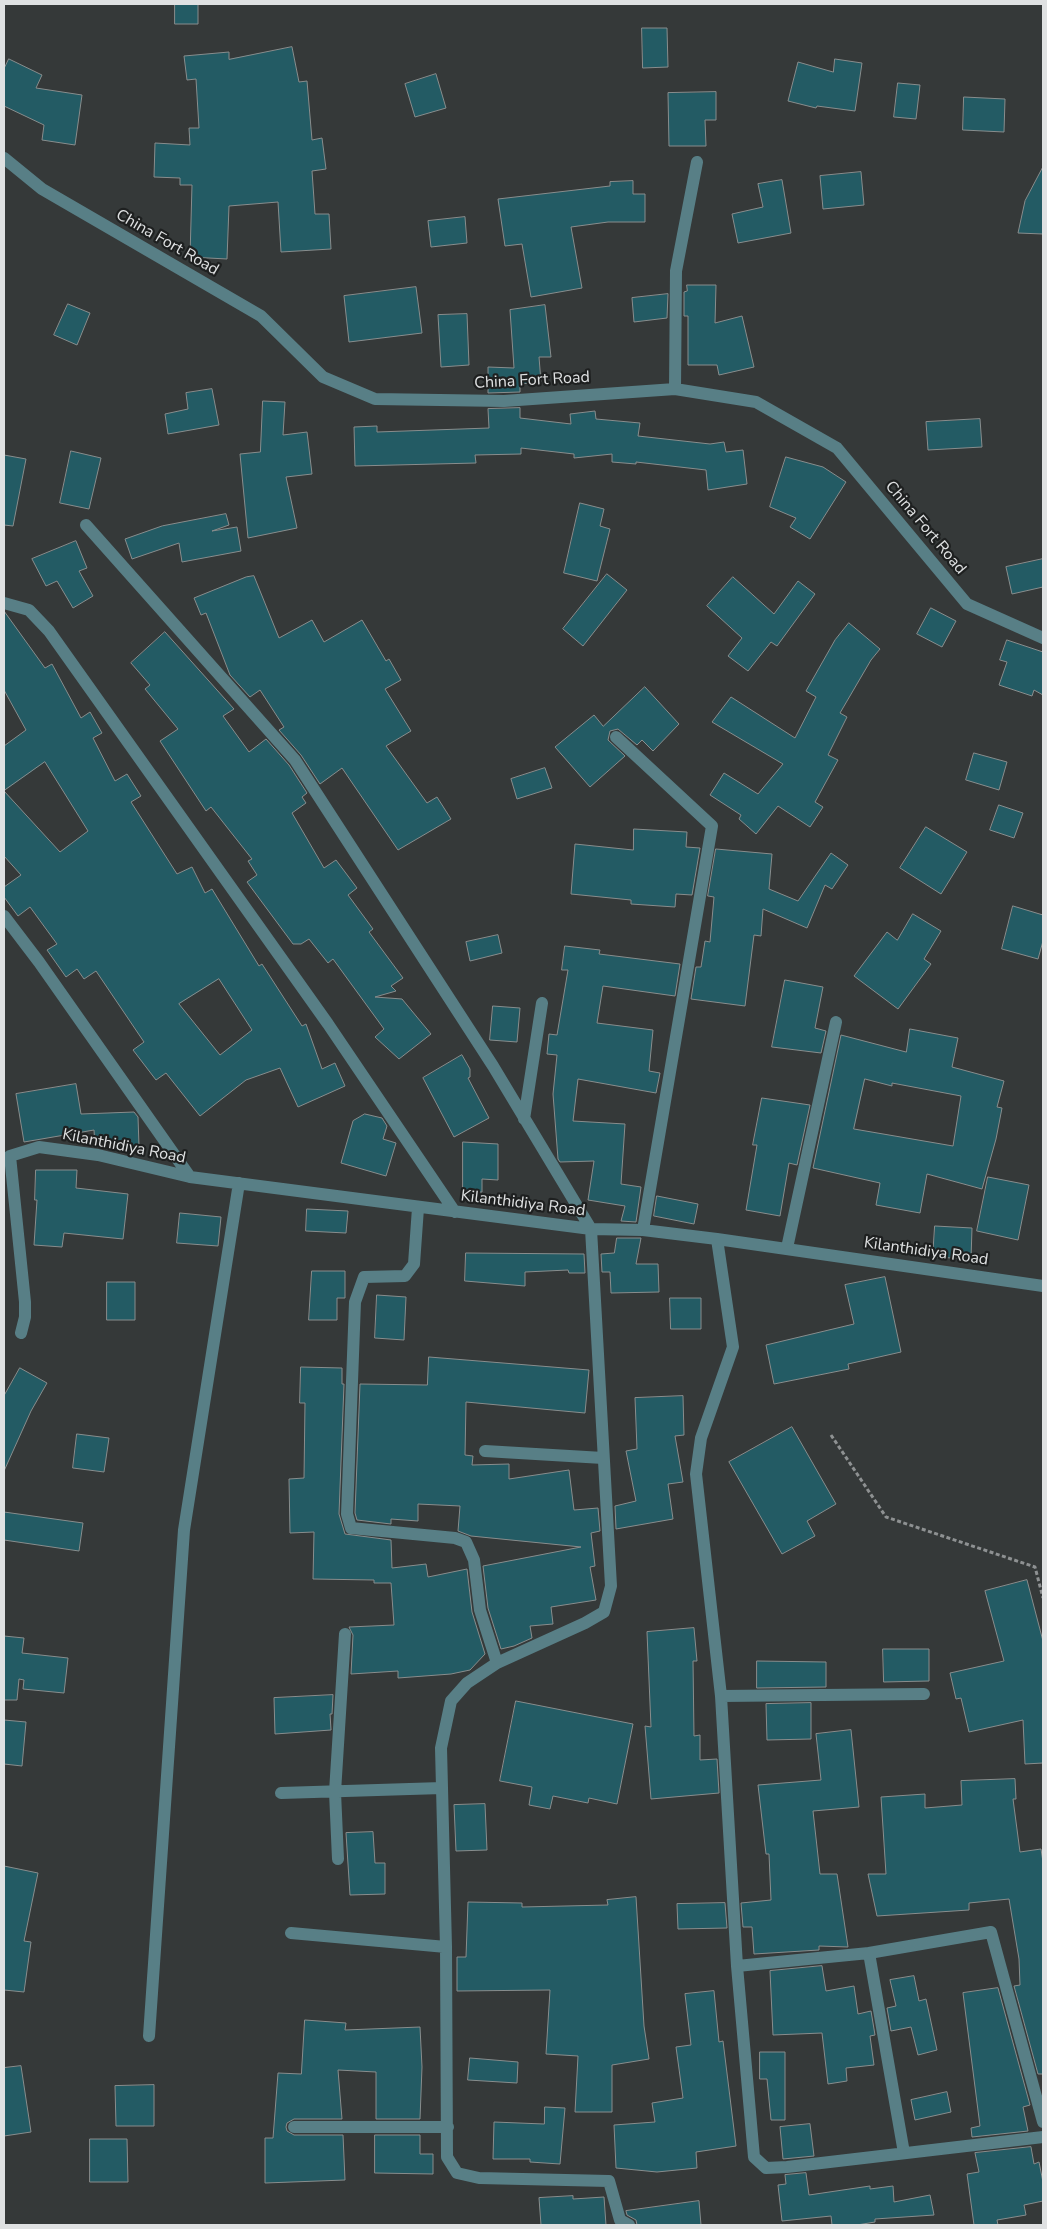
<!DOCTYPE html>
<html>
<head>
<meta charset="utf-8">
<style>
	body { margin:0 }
	#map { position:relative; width:1047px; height:2229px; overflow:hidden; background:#353939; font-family:"Nunito Sans",sans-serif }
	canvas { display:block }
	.frame { position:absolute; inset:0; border:5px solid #dfe1e2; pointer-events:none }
</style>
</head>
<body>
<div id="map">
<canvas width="1047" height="2229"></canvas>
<div class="frame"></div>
</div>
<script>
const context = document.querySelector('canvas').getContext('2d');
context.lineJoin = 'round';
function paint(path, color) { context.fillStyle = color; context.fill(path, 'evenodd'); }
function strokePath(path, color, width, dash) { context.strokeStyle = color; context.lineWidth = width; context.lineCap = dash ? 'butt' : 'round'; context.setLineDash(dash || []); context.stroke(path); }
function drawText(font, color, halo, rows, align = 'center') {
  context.font = font + ' "Nunito Sans",sans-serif'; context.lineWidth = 4.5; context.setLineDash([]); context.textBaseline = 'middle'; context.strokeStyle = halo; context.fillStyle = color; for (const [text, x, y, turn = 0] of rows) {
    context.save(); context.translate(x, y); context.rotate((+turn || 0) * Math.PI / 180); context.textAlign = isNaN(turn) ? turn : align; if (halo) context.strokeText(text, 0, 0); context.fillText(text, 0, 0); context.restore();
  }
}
const building = new Path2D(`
	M175,4h23v20h-23z
	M642,28h25l1,39 -25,1z
	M292,47l7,35 8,-1 5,59 10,-2 4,31 -14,2 3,43h14l2,35 -50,3 -3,-50 -49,4 -2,53 -37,-2 2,-72h-12v-7l-26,-1 1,-34 35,2 -1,-17h10l-3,-49 -9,1 -3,-24 45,-4v7z
	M9,59l33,16 -6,13 46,7 -7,50 -33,-5 2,-15 -40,-19v-37z
	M835,59l27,4 -7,48 -38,-5 -1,2 -28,-7 10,-39 35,10z
	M436,74l10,34 -31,9 -10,-33z
	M898,83l22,2 -4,34 -22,-2z
	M716,92v28h-11l1,26h-37l-1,-53z
	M964,97l41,2 -1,33 -41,-2z
	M1043,167v67l-25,-1 7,-32z
	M861,172l3,33 -41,4 -3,-33z
	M782,180l9,53 -53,10 -6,-29 31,-7 -5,-23z
	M633,181v13h12v28h-37l-37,5 11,61 -51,9 -9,-53 -17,2 -7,-47 112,-13v-4z
	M465,217l2,26 -36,4 -3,-26z
	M687,285h29l-1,38 27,-7 12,51 -35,8 -2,-10h-29v-49h-4v-24l3,-1z
	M416,287l6,46 -73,9 -5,-46z
	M668,294l-1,24 -33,4 -2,-24z
	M68,304l22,9 -13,32 -23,-10z
	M545,305l6,52h-12l2,25 -21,2v8l-32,1v-26l26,1 -4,-58z
	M467,314l2,51 -28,2 -3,-52z
	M212,389l7,36 -51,9 -3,-20 23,-5 -2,-16z
	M263,401l22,1 -2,33 24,-3 5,42 -26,3 11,51 -49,10 -8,-84 20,-2z
	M520,408v10l51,6 -1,-10 25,-3 1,8 44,4 -2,13 72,8 14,-2 2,10 17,-2 4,34 -39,6 -2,-20 -70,-8v2l-24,-2v-8l-38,4v-4l-53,-6v6l-46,1 1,8 -121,3 -1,-39 23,-1v6l112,-4 -1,-19z
	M980,419l2,28 -54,3 -2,-28z
	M71,451l30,7 -12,51 -29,-6z
	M4,455l22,4 -13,67 -9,-1z
	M786,457l37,10 23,15 -36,57 -20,-12 6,-9 -26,-11z
	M580,503l24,6 -4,17 10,3 -13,52 -33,-8z
	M226,514l3,11 -17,6 25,-4 4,24 -59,11 -3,-19 -47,16 -7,-20 37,-13z
	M76,541l11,27 -8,3 14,25 -20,12 -16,-27 -11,5 -14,-27z
	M1043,559v28l-31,7 -6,-27z
	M607,574l20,16 -44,56 -20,-17z
	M254,576l25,62 33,-18 12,22 38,-22 24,41 3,-2 12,21 -16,9 26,42 -25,15 41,57 10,-6 14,22 -53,31 -56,-82 -22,16 -19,-29 -22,-25 5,-3 -24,-37 -10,7 -20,-22 -24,-62 -5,2 -7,-17 52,-21z
	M733,577l41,37 24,-33 17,13 -38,52 -6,-4 -23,29 -20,-15 14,-18 -35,-32z
	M931,608l25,13 -14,26 -25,-13z
	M4,611l41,57 7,-4 29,54 9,-6 12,21 -9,5 22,43 12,-7 14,22 -10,6 46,72 15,-7 13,26 7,-4 47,77 3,-2 40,62 4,-2 16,45 13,-6 10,23 -47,21 -18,-39 -34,12 -46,36 -34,-43 -10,7 -23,-30 11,-8 -48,-71 -12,8 -7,-10 -11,8 -19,-27 10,-6 -27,-37 -12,9 -14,-19v-10l17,-12 -17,-19v-110l22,-16 -22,-40zM45,762l43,69 -28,21 -56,-61zM219,979l33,51 -32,25 -41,-51z
	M849,623l31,26 -9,11 -31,53 7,4 -19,38 10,5 -23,42 8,5 -13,20 -32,-21 -22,28 -17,-15 2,-4 -31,-20 14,-22 34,21 25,-30 -71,-42 19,-25 64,41 21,-41 -10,-6 29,-51z
	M165,632l69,77 -11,7 26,36 17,-13 23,26 18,28 -5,4 4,6 -14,10 32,55 12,-8 21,28 -9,7 25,34 -4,3 34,46 -12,8 5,5 -21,6 27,2 29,35 -32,25 -24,-22 9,-8 -51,-70 -5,4 -19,-24 -8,5h-8l-46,-62 10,-7 -9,-14 4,-2 -41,-52 -5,4 -46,-70 18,-12 -33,-40 5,-4 -19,-22z
	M1007,640l36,12v43l-9,-5 -2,6 -33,-11 8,-23 -7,-2z
	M645,687l34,37 -26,27 -11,-11 -5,5 -19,-16 -8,2 -2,9 17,16 -35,31 -35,-40 39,-32 9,11z
	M974,753l33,9 -8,28 -33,-10z
	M545,768l7,20 -35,11 -6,-20z
	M999,805l24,8 -9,25 -24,-8z
	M926,827l41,25 -26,42 -41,-26z
	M634,829l53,3 -1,15 14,1 -8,47 -16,-1 -1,13 -44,-3v-4l-60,-6 4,-50 58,6z
	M716,849l56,5 -3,35 29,12 33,-48 17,12 -16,24 -7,-4 -18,43 -44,-19 -2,27 -7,-1 -9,71 -54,-7 5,-32h5l4,-26 5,1 4,-45 -6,-1z
	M1013,906l30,9v26l-5,18 -36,-10z
	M913,914l28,17 -17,28 7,5 -33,45 -44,-33 33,-44 10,8z
	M498,935l4,18 -32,8 -4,-19z
	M565,946l35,4 -1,4 81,10 -5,32 -72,-10 -6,37 56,7 -4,41 11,2 -4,20 -78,-14 -5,42 52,3 -4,60 20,3 -5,35 -15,-1 4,-15 -37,-6 6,-39 -34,1 -2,-3 -5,-65 4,-39 -10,-1 2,-20 8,1 11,-65h-6z
	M785,980l38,7 -8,41 11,3 -5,22 -49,-6z
	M493,1006l27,2 -3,34 -27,-2z
	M910,1029l48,9 -6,29 52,14 -7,26 5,1 -6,31 -14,50 -55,-15 -7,39 -44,-8 4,-22 -67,-15 28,-133 65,17zM865,1079l27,7v-3l69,13 -8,50 -99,-17z
	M462,1055l8,14v8l-2,1 21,40 -35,19 -31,-59z
	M76,1084l5,30 53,-2 4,5 1,29h-44l-1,-16 -70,12 -8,-48z
	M762,1098l48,7 -13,60 -8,-2 -9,53 -34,-6 11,-65h-4z
	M365,1114l17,4 5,8 -4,13 13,4 -10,33 -45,-13 12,-42z
	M463,1142l35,2v36l-16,-1v13h-19z
	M36,1170h41l-1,18 52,6 -5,45 -59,-6 -2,14 -28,-2 3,-45h-2z
	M988,1177l41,8 -11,55 -41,-9z
	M657,1196l41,8 -4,20 -40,-8z
	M307,1209l41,2 -2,22 -40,-2z
	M180,1213l41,4 -3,29 -41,-3z
	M935,1226l37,2 -1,31 -38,-2z
	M617,1238h24l-5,26h22l1,28 -48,1 -1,-21h-8l-1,-18 13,-1z
	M466,1253l118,1 1,19h-16l-1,-3 -43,2v14l-60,-5z
	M312,1271h33v27h-8v22h-28z
	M885,1277l16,75 -53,12 1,5 -75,15 -8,-39 88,-21 -9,-39z
	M107,1282h28v38h-28z
	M377,1295l29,2 -2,43 -29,-2z
	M670,1298h31v31h-30z
	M429,1357l160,13 -4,43 -119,-11 -1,53 8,1 -1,9 37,-1v15l60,-9 5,40 24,-2 2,23 -9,2 4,33 -5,1 6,33 -45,7 2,17 -23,2 2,12 -18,8 -13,3 -13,-41 -5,-42 98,-19 -110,-11 -13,-5 2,-25 -42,-2v17l-27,-2v5l-34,-4 -2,-7 5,-129 67,1z
	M301,1367l41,1v16h2l-5,130 6,20 46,6 1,28 34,-4 2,13 39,-8 5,43 13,42 -15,16 -19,4 -53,4v-7l-47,3 2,-39 -4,-8 45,-2 -3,-42h-17v-3l-61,-1 1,-47 -24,1 -1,-54 15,-1 1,-75h-5z
	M20,1368l27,15 -16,28 -27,60v-75z
	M683,1396l1,39 -9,1 8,46 -15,2 5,35 -57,10 -1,-23 21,-5 -10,-50 11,-2 -2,-51z
	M792,1427l44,77 -29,17 8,15 -33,18 -53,-92z
	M77,1434l32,4 -5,34 -31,-4z
	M4,1512l79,11 -4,28 -75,-11z
	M1027,1580l16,61v122l-18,1 -2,-44 -54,12 -8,-34 -5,1 -6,-26 54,-12 -19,-70z
	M694,1628l3,33h-4l1,75 6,-1v25l17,-1 2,34 -68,6 -6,-73 6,1 -4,-95z
	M4,1636l20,2 -2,15 46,5 -4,35 -41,-4 1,-9 -5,-1 -2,21h-13z
	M883,1649h46v32l-45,1z
	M757,1661l69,1v25l-69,1z
	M333,1695l-1,19h-2l1,16 -56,4 -1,-36z
	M516,1701l117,23 -16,80 -28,-6 -1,5 -35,-7 -3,13 -21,-4 3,-18 -32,-6z
	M811,1703v36l-44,1 -1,-36z
	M4,1720l22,2 -4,44 -18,-2z
	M851,1730l8,77 -46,4 7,63h17l11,73 -29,-1v4l-65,4 -2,-27h-9l-2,-24 30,-3 -2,-46h-3l-8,-69 63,-5 -5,-46z
	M1015,1779l1,20h-3l7,53 21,-3 2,13v212h-5l-24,-88 6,-1 -1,-26 -10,-60 -40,4v7l-92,6 -9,-42h18l-5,-77 44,-3v14l37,-3 -1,-24z
	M485,1804l2,46 -31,1 -2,-46z
	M373,1832l2,31h10v31l-35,1 -4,-62z
	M4,1866l34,7 -14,68 7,1 -7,50 -20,-2z
	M636,1897l8,129 5,33 -37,6v47h-37l3,-56 -32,-2 4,-64 -93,1v-34h9l2,-55 54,1v4l86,-2 -1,-5z
	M725,1903l2,25 -49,1 -1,-25z
	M822,1966l4,25 28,-5 4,28 13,-3 4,24 -5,1 4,29 -28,3 1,13 -19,3 -6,-51 -49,2 -3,-64z
	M914,1976l5,25 7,-2 11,51 -19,5 -7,-28 -20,4 -4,-23 9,-2 -6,-26z
	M998,1988l32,117 -7,2 5,24 -56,6 -1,-9 9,-2 -17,-133z
	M714,1991l5,51 4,-1 13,105 -40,6 1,16 -40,4 -41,-4 -2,-43 41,-3 -3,-19 31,-5 -7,-51 15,-2 -6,-51z
	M305,2020l41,3 -1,7 75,-3 2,40 -2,52h-44v-47l-38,-2 4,49h-48l-7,4 -1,4 1,4 7,4h49l2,45 -80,3v-45h8l5,-65 23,1z
	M760,2052h25v68h-14l-4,-41h-7z
	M470,2058l48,4 -1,21 -49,-3z
	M21,2066l10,66 -27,4v-68z
	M154,2085v41h-38l-1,-40z
	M947,2092l4,20 -36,8 -4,-20z
	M545,2107l20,1 -5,56 -30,-2v-3h-37l1,-37 50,2z
	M810,2124l4,32 -31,3 -3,-32z
	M375,2135h45v19h13v20l-58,-1z
	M90,2139h37l1,43h-38z
	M1031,2147l3,17 5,-2 4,20v19l-19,4 2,10 -29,5 1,5h-24l-7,-51 12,-2 -4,-19z
	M806,2173l3,22 61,-9v3l23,-3 1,16 36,-7 4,20 -59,4v3l-18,3h-25l-1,-9 -49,5 -4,-36 8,-1 -1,-9z
	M573,2196v3l31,-2 2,28h-65l-2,-27z
	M699,2201l2,24h-64l-1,-5 -9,-5 -1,-4z`);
const path = new Path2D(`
	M831,1435l55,82 149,50 8,31`);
const minor = new Path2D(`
	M4,158l38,31 219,127 62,61 52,22 129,2 171,-12 81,13 81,46 130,156 76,34
	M675,389l1,-118 21,-109
	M86,525l209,235 198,306 98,163 20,357 -7,26 -19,11 -88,40 -30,20 -16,18 -10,47 5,199 1,210 10,16 22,5 130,3 11,39 9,5
	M4,603l25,7 20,21 279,393 127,188
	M616,737l96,89 -69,404
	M4,916l35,46 151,215
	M524,1119l18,-116
	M10,1156l15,146v15l-4,16
	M4,1160l6,-4 29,-9 59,8 92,22 401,52 52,1 74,9 326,47
	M418,1208l-4,56 -9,12 -41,1 -9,25 -8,212 4,14 104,10 11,4 8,18 6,50 17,53
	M717,1239l16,108 -32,91 -5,36 25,222 16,270 17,191 12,11 21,-1 256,-30
	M787,1248l49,-226
	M485,1451l118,7
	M721,1696l203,-2
	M281,1793l161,-5
	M338,1859l-3,-67 10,-158
	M291,1933l155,14
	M869,1953l35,200
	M737,1966l132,-13 122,-21 52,190
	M149,2036l35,-506 55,-347
	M294,2127h154`);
const streetNames = [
	["China Fort Road",167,243,30],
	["China Fort Road",532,381,-3],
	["China Fort Road",925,528,50],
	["Kilanthidiya Road",124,1147,11],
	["Kilanthidiya Road",523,1204,7],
	["Kilanthidiya Road",926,1252,8]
];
paint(building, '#235b64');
strokePath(building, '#888d8d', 1);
strokePath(path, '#8e9192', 3, [4, 2.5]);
strokePath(minor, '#587f86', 12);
drawText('16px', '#dfe1e2', '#1e2020', streetNames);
</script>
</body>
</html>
